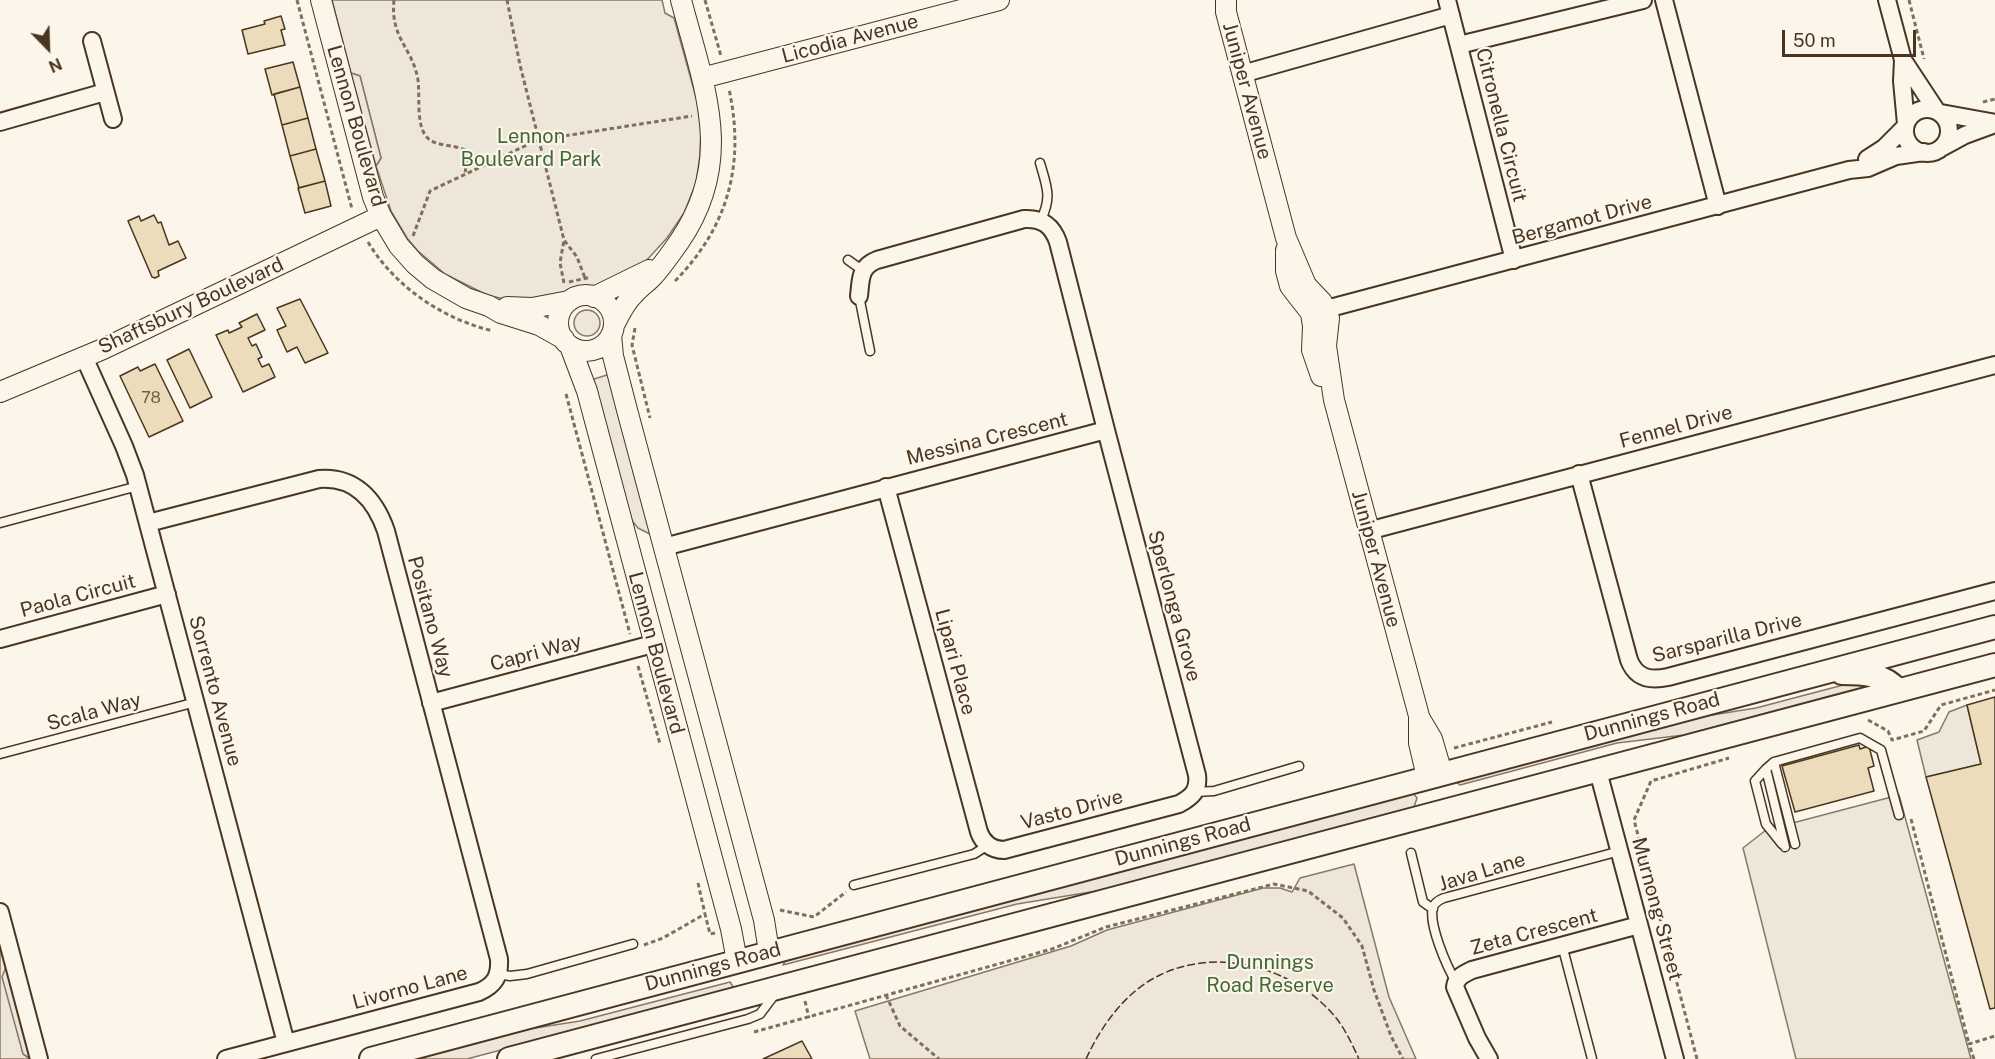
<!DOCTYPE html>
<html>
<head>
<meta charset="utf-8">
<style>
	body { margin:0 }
	#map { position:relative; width:1995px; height:1059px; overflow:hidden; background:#fbf6e9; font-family:"Public Sans",sans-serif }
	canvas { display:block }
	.north { position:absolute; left:18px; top:18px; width:60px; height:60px; -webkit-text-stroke:4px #fbf6e9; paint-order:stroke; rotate:157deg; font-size:16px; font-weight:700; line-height:24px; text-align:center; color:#4a3520 }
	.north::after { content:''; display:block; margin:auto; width:21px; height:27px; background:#4a3520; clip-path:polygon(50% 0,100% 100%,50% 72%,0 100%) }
	.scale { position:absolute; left:1782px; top:30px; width:134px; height:27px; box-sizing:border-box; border:3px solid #4a3520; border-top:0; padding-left:8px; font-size:18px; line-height:21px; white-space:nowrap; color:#4a3520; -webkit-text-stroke:4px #fbf6e9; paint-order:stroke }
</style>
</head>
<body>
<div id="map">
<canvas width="1995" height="1059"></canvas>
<div class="north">N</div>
<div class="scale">50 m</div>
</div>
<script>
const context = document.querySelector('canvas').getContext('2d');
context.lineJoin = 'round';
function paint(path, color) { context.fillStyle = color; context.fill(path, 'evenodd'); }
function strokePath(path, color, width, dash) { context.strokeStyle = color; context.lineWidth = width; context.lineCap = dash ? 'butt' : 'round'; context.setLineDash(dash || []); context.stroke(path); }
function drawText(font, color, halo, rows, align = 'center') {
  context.font = font + ' "Public Sans",sans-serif'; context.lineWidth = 4.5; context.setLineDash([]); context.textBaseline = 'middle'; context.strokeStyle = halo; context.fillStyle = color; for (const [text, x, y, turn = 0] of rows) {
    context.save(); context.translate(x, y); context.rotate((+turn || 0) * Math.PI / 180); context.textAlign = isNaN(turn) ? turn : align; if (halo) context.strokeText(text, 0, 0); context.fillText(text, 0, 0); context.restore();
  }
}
const green = new Path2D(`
	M332,0h330l3,13 9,5 23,83 4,26 -1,28 -4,28 -12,30 -17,25 -22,24 -54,26 -74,14 -30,-7 -42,-21 -27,-23 -11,-13 -16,-27 -15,-45 5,-8 -21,-82 -9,-3z
	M574 323a13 13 0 1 1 26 0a13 13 0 1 1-26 0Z
	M610,374l41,160h-1l-12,-6 -9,-11 -38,-137z
	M1847,684h21l-1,2 -183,49 -67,8 -157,42 -4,-3 206,-59 94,-15z
	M1408,792l5,1 4,5 -3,9 -5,2 -306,81 -86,14 -234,61 4,-7z
	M1354,864l35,133 27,62h-546l-15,-48 216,-65 36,-16 156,-42h17l12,4 8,-14z
	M0,945l6,22 17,87 7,5h-30z
	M730,982l4,6 -267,71h-44l-2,-5 76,-20 83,-13z`);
const parking = new Path2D(`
	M351,73l9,3 21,82 -5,8z
	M1967,705l14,59 -55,13 -9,-37 22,-8 10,-20z
	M1899,795l72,264h-175l-53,-211 23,-18z
	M6,967l25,92 -8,-5 -21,-77z`);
const building = new Path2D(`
	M281,16l4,13 -4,1 4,15 -37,9 -6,-24 23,-6 -1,-3z
	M293,62l7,25 -28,8 -7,-26z
	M300,87l8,31 -26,7 -8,-31z
	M308,118l8,31 -26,7 -8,-31z
	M316,149l9,32 -26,7 -9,-32z
	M325,181l6,25 -26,7 -7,-25z
	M154,215l4,8 3,-1 8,23 9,-4 8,17 -28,13 1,5 -4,2 -3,-1 -24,-56 11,-5 2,5z
	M300,299l28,54 -23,10 -8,-16 -10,5 -10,-22 9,-4 -9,-18z
	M257,314l8,16 -17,8 4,8 4,-2 6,13 -4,2 4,8 7,-3 6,13 -32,15 -27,-57 12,-5 1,3 13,-6 -3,-4z
	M189,349l23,48 -22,11 -23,-48z
	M155,364l28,57 -34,16 -29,-61 18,-9 2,4z
	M1995,697v311l-5,1 -64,-232 55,-13 -14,-59z
	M1859,745l1,4 9,-3 5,20 -6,2 6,23 -79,21 -13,-46z
	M802,1041l10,18h-49z`);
const path = new Path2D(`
	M297,0l55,209
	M394,0c-4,39 19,48 24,80 2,15 -2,44 8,56 8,11 27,8 39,14l2,7 -2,17
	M507,0l13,65 44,175 13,17 8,21
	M705,0l16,56
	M1909,0l15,59
	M1983,102l12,-3
	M413,236l17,-45 99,-47 9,-4 154,-24
	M368,242c27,45 75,77 125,89
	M675,281c54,-55 70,-118 54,-192
	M569,282l22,-5
	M564,283l-4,-20 4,-23
	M635,328l-3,17 18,73
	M566,394l64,240
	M638,666l22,78
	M1868,720l20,11 4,9 32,-9 17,-26 54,-15
	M1454,748l98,-26
	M1911,819l58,225
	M698,883l7,31
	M780,910l34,7 32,-25
	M644,945l19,-7 42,-24 5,20 5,-1
	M886,995l14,31 39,33
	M805,1001l4,17
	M754,1032l298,-83 54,-22 168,-43 34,7 35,27 19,28 12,44 17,46 12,23
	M1697,1059l-63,-239 17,-39 78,-23
	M1974,1059l-5,-15 26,-8`);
const service = new Path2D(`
	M1040,163c7,24 12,34 1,57
	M848,260l14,10
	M859,296l11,55
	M0,523l138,-37
	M0,754l196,-52
	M1774,762l-8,7 19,78
	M1766,769l-11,12 11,43 16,20
	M1195,792l19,-1 85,-25
	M1795,844l-21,-82 86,-24 21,12 18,65
	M1411,853l12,49 10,7
	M854,885l120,-31 14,-9
	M1562,945l30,114
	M498,974l12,2 17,-2 106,-30
	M1456,982c-9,-15 -28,-58 -23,-75 2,-5 6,-7 11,-9l176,-47
	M596,1059l152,-40 12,-5 15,-20`);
const minor = new Path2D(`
	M1447,0l67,260
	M1664,0l54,206
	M1887,0l16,60 -1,21 4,43
	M92,41l21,78
	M1459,45l184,-45
	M1903,60l33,50
	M1242,74l209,-59
	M1905 131a22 22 0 1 1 44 0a22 22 0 1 1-44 0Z
	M1941,113l54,10
	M0,122l105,-30
	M1941,148l24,-13 30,-11
	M1867,159l17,-11 21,-21
	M1315,312l534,-142 19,-2 28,-12 28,-4
	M84,357l40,89 11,29 151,568
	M1579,474l50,186c7,18 21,21 39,17l327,-86
	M886,487l93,345c4,11 13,18 25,18l175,-46c13,-7 20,-13 18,-29l-91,-345
	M148,523l171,-44c35,-3 56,20 67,52l113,428c1,17 -4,26 -20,33l-253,67
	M1368,531l627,-166
	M664,547l442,-117 -48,-188c-6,-17 -16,-24 -34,-23l-147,41c-18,7 -16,20 -18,36
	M0,639l167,-45
	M431,703l222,-59
	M1598,771l77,288
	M0,912l39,147
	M1489,1059l-12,-21 -22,-51c1,-10 9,-13 17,-17l167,-45`);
const tertiary = new Path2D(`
	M321,0l52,197 8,19 18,30 16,18 18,15 33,19 23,8 12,7 38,12 25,14
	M1226,0v12l60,226 20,47 16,17 7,16 -3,28 8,54 85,316v27l8,34
	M702,78l297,-78
	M1286,250v21l4,15 21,27 2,13 -1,24 9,26
	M558 323a28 28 0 1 1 56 0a28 28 0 1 1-56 0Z
	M594,297l55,-27
	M507,307l25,1 37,-7
	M614,325c6,-11 11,-23 20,-31 6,-7 14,-12 20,-19 9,-10 17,-22 25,-33 57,-83 25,-154 2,-242
	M611,335l2,21 14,54 137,510 5,32
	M570,346l17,45 144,538 6,32
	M0,392l103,-43 278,-133
	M1420,719l12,20 10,34`);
const secondary = new Path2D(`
	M1842,673c20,0 44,1 56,18
	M371,1059l1624,-432
	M509,1059l1486,-394`);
const fence = new Path2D(`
	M1086,1059c15,-33 40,-68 74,-84 60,-29 136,-7 177,44 9,12 16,27 22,40`);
const numberNames = [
	["78",151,398]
];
const streetNames = [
	["Licodia Avenue",850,39,-15],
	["Juniper Avenue",1247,91,75],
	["Citronella Circuit",1501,125,76],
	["Lennon Boulevard",356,126,74],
	["Bergamot Drive",1582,220,-15],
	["Shaftsbury Boulevard",191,306,-25],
	["Fennel Drive",1676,427,-15],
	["Messina Crescent",987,439,-14],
	["Juniper Avenue",1376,559,75],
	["Paola Circuit",78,596,-15],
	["Sperlonga Grove",1174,606,75],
	["Positano Way",430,617,75],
	["Sarsparilla Drive",1727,638,-14],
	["Capri Way",536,653,-15],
	["Lennon Boulevard",656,653,75],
	["Lipari Place",955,662,75],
	["Sorrento Avenue",215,691,75],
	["Scala Way",94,712,-15],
	["Dunnings Road",1652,717,-15],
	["Vasto Drive",1072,810,-15],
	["Dunnings Road",1183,842,-15],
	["Java Lane",1482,872,-17],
	["Murnong Street",1657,909,75],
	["Zeta Crescent",1534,932,-15],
	["Dunnings Road",713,967,-15],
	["Livorno Lane",410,988,-15]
];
const parkNames = [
	["Lennon",531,137],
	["Boulevard Park",531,160],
	["Dunnings",1270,963],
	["Road Reserve",1270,986]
];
paint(green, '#ede6d9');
strokePath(green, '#887966', 1.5);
paint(parking, '#ede7d9');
strokePath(parking, '#887966', 1.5);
paint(building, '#ecdcbc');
strokePath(building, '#4a3520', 1.5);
strokePath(service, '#4a3520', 11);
strokePath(minor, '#4a3520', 20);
strokePath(tertiary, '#4a3520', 22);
strokePath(secondary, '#4a3520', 26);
strokePath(path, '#7f6f5c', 3, [4.5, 3]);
strokePath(service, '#fbf6e9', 8);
strokePath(minor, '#fbf6e9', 16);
strokePath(tertiary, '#fbf6e9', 20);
strokePath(secondary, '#fbf6e9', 22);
strokePath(fence, '#4a3520', 1.5, [8, 3]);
drawText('16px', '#725f47', null, numberNames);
drawText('20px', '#4a3520', '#fbf6e9', streetNames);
drawText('20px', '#436837', '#fbf6e9', parkNames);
</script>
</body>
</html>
